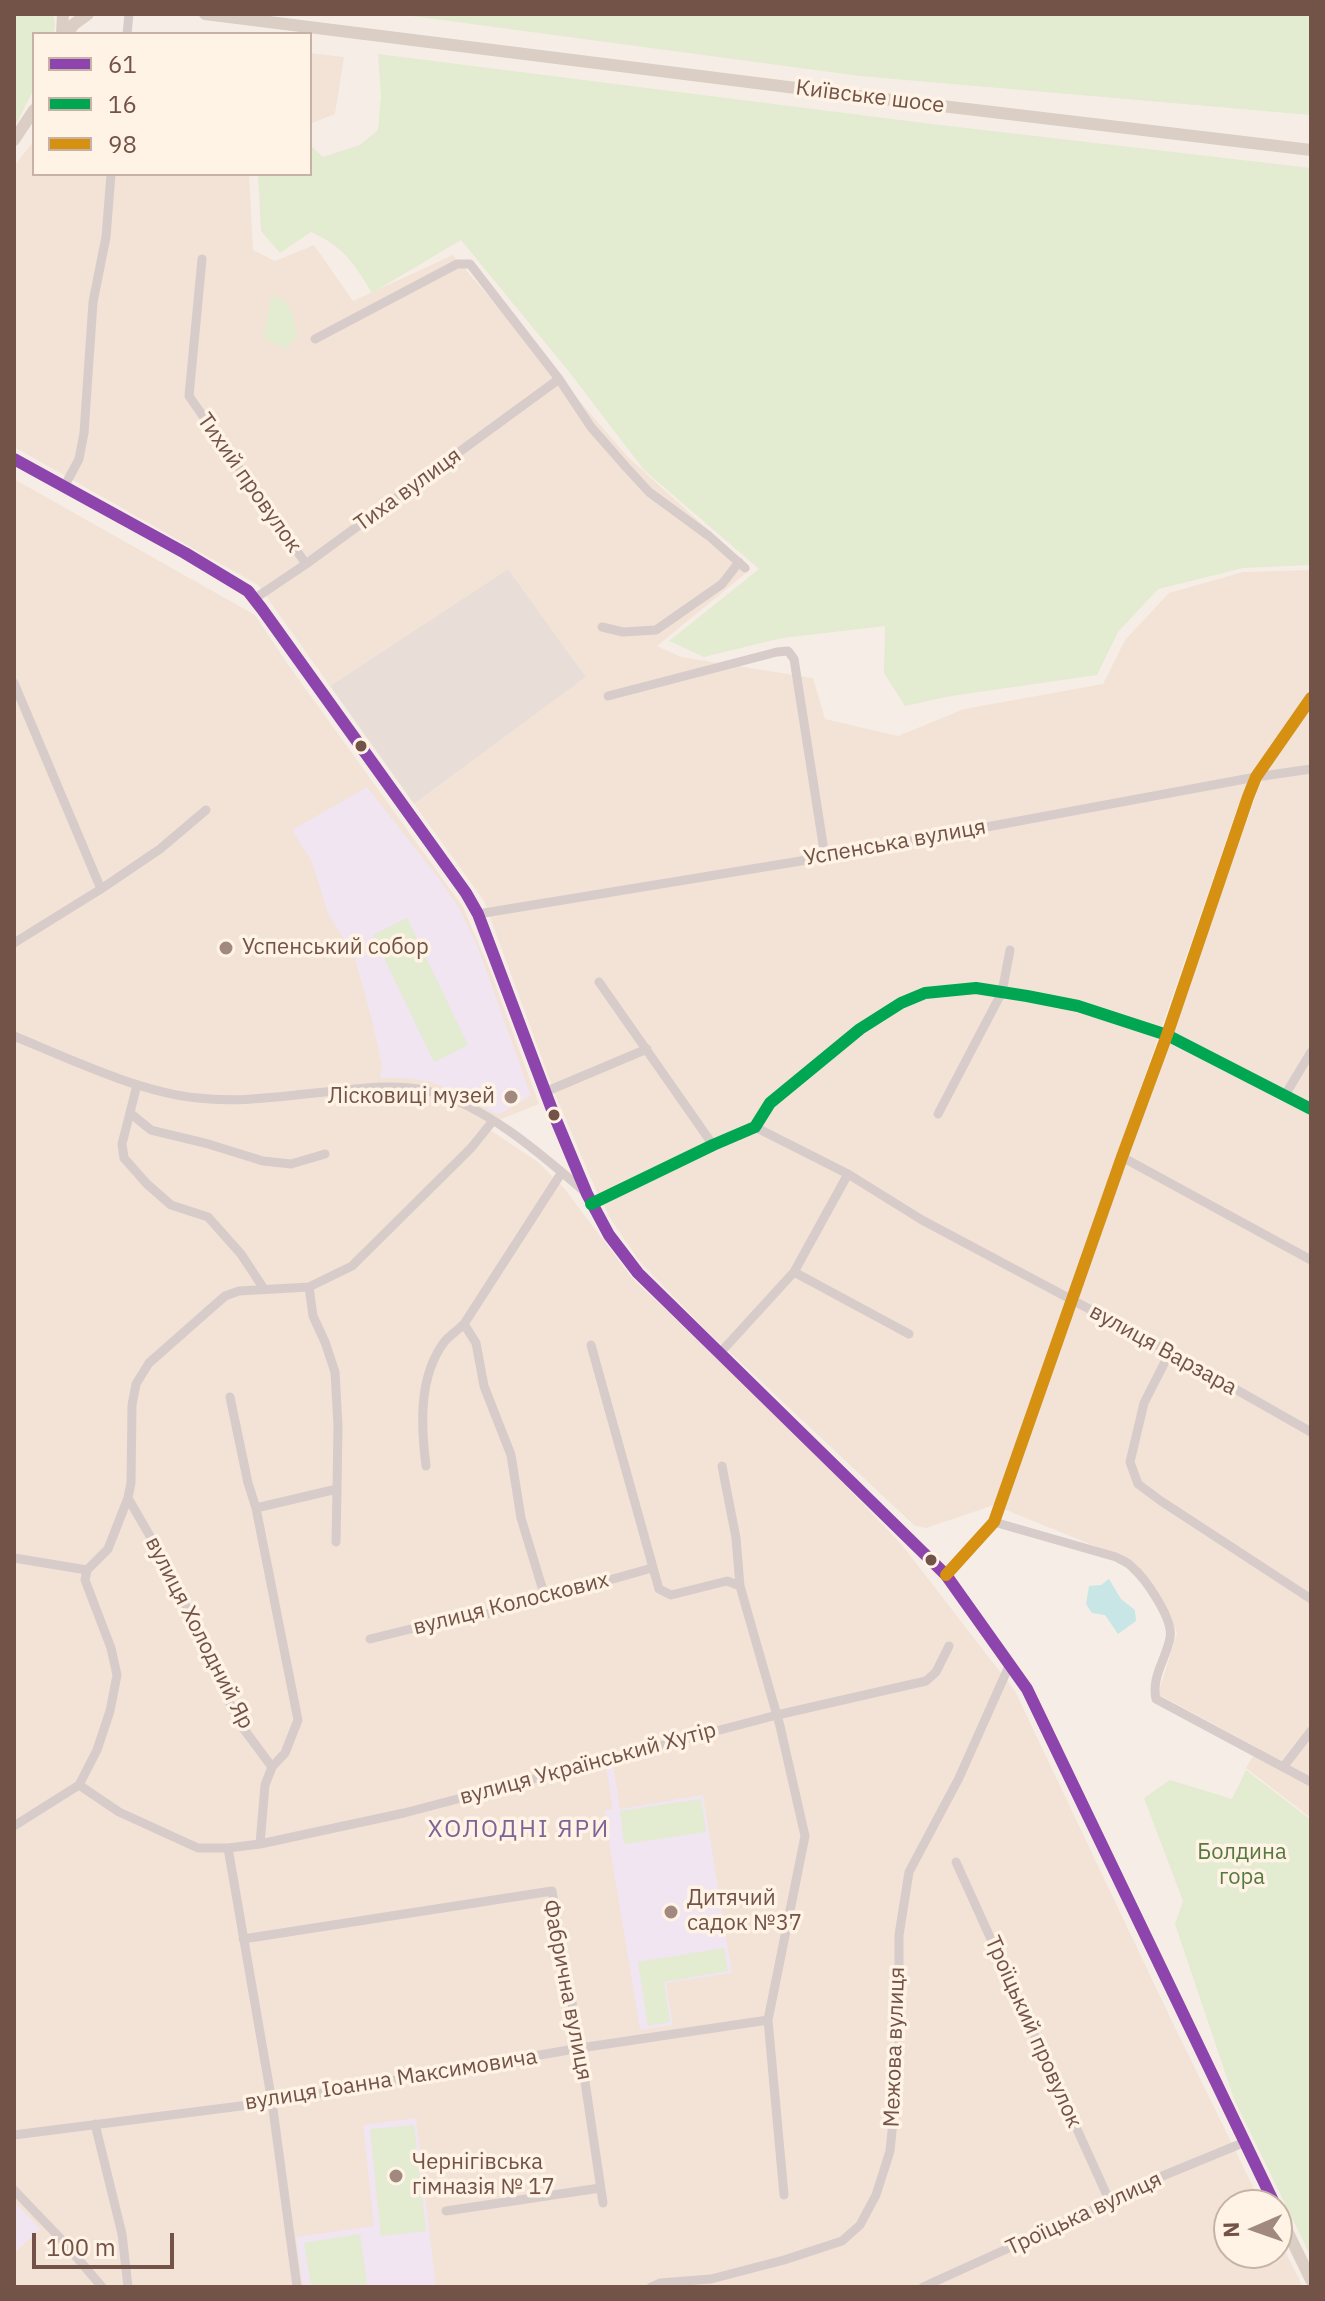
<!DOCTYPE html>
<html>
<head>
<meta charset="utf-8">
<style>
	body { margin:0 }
	#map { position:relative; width:1325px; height:2301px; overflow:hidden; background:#f6eee6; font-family:"IBM Plex Sans",sans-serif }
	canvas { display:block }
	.frame { position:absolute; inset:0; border:16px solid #735347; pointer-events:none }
	.legend { position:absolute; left:32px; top:32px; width:280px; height:144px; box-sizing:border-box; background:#fff3e6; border:2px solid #c7b3a6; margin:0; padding:10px 14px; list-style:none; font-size:24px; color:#735347 }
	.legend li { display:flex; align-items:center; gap:16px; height:40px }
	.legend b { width:40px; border:2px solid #c7b3a6 }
	.north { position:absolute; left:1213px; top:2189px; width:80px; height:80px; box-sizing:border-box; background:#fff3e6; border:2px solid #c7b3a6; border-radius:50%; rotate:268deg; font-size:22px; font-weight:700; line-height:32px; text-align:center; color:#735347 }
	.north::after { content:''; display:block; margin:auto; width:28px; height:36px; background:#a1897f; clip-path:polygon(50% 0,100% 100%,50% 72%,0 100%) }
	.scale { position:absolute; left:32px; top:2233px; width:142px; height:36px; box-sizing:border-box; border:4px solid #735347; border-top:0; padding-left:10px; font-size:24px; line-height:28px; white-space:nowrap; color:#735347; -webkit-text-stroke:6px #fff3e6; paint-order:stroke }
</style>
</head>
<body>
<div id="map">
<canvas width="1325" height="2301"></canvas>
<div class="frame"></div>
<ul class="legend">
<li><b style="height:10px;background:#8e44ad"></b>61</li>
<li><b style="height:10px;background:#00a651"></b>16</li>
<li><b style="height:10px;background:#d69112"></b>98</li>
</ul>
<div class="north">N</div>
<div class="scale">100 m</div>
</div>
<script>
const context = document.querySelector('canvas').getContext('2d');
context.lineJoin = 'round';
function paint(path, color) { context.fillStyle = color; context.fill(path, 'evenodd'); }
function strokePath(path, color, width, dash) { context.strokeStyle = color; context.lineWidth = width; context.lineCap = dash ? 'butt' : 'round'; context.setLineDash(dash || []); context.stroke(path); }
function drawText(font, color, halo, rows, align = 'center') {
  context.font = font + ' "IBM Plex Sans",sans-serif'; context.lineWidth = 7; context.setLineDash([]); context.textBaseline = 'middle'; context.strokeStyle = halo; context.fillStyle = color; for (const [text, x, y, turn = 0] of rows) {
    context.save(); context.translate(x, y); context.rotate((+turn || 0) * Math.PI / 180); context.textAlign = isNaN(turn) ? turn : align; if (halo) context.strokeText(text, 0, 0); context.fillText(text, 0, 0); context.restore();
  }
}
const residential = new Path2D(`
	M310,53l34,4 -9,57 -25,10z
	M34,141v33h215l4,76 22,11 39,-16 39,56 100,-46 175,202 123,112 -94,77 24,11 132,21 12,41 73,17 66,-27 139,-25 22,-44 44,-47 74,-21 68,-2v117l-52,77 -21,42 -241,698 -71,24 -11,-2 -209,-196 -66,-68 -30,-44 -15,-30 -40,-94 -71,-193 -70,-97 172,-127 -78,-108 -178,117 -72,-101 -244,-138v-281z
	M14,479l241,136 32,48 176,244 29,68 47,129 -55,22 54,36 26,26 68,90 151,142 119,125 113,146 154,324 93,190h-33v48h48v-18l26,52h-1289z
	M1311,708v1110l-65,-50 12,-20 -100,-54 19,-61 -13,-30 -30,-41 -133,-54 258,-721 19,-33z`);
const industrial = new Path2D(`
	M508,569l78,108 -172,127 -84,-118z`);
const education = new Path2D(`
	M367,787l71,90 21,31 19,39 53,149 -33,19 -33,-19 -34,-14 -24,-4h-27l2,-12 -10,-46 -18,-65 -26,-41 -16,-52 -20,-32z
	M613,1765l7,44 83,-14 29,178 -66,10 7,42 -33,5 -36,-219 9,-2 -7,-43z
	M416,2118l20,169h-133l-7,-50 78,-11 -11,-101z
	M14,2202l27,27 -27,24z`);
const green = new Path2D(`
	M14,14h39l2,10 -1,10h-20v55l-20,39z
	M397,14h914v101l-451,-39z
	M378,54l554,70 379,44v397l-68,3 -85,21 -40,43 -21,43 -146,21 -46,10 -21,-33 1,-47 -103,12 -78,19 -35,-16 90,-72 -115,-99 -74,-97 -109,-133 -89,53c-19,-31 -28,-46 -61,-61l-31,21 -19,-22 -3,-57h52v-29l13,12 37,-12 18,-15 3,-34z
	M271,296l13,4 8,12 5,24 -12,13 -21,-11z
	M407,918l61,127 -34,17 -61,-127z
	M1246,1770l65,50v437l-77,-158 -59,-175 8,-23 -39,-103 26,-18 62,19z
	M701,1799l5,33 -82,12 -4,-33z
	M724,1948l4,23 -64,11 6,40 -22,4 -10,-64z
	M414,2125l12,106 -45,5 -11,-107z
	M360,2234l7,50 -17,3h-39l-7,-44z`);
const water = new Path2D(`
	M1109,1579l12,20 14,11 1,11 -18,13 -13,-19 -13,-2 -6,-9 3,-18 12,-1z`);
const minor = new Path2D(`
	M127,34l2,-20
	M202,259l-13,137 117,168
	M315,339l142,-75h13l89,115 32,48 35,40 23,25 60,44 36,32
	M64,487l15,-28 5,-26 9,-131 13,-65 5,-63
	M254,599l52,-35 253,-185
	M602,627l21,5 33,-2 66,-46 17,-22
	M14,683l87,206
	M608,696l169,-44 11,-1 6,8 31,198
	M478,914l347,-57 431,-80 55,-8
	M14,943l87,-54 59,-40 46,-39
	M599,982l114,163
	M14,1036c53,22 127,57 184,62 42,5 85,-2 127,-6 33,-3 70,-9 103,-1 57,14 113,63 157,101
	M137,1085l-15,59 2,14 23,26 24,21 37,12 33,37 23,35
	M545,1092l102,-43
	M1285,1095l26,-43
	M130,1113l21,17 54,13 58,18 28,3 34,-10
	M938,1114l64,-122 8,-42
	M755,1127l93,47 74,46 248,132 141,80
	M1122,1157l189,103
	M591,1204l122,-59 42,-18 15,-24 90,-74 41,-26 24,-10 51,-5 51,8 51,10 89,29 144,74
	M794,1272l115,62
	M464,1324l12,19 8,43 27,69 10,63 24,79
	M591,1345l68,244 12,6 56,-14 13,5
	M1170,1352l-26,51 -14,59 8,22 23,17 150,98
	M720,1353l74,-81 54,-98
	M230,1397l18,86 8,25 42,212 -13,33 -13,14 -7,18 -5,59
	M426,1466c-5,-40 -8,-90 19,-125 5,-6 13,-11 19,-17l98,-152
	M722,1466l14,72 4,48 40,140 25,110 -37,184 16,175
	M128,1498l45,78 46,105 21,43 32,43
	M256,1508l81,-19 1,-63 -3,-54 -10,-30 -12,-26 -4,-29
	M994,1522l122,35c5,3 12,5 16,10 14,12 42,53 38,71 -4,21 -19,39 -14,61l155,83
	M336,1542l1,-53
	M14,1558l73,12
	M370,1639l65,-16 57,-10 160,-45
	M1284,1766l27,-35
	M79,1785l40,27 79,36h30l32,-4 144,-31 373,-98 149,-34 10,-9 13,-26
	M14,1826l65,-41 18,-35 13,-39 7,-36 -6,-27 -26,-68 2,-10 21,-21 20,-51 3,-15 1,-78 4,-21 13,-21 76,-67 14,-5 70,-4 43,-21 119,-118 21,-26
	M228,1848l44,254 25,185
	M956,1862l154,340
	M243,1939l309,-48 28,157 23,155
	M95,2124l27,110 6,53
	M14,2135l258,-33 308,-54 188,-28
	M14,2190l47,49 41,48
	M446,2211l154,-23
	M651,2287l9,-4 51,-4 73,-19 58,-19 18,-16 16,-30 14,-44 9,-89v-127l10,-63 50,-94 50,-112
	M923,2287l187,-85 33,-18 102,-42`);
const major = new Path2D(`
	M205,14l695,87 411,49
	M62,34l1,-20
	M67,34l7,-10 14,-10
	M14,140l20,-30
	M14,459l171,94 63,38 14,18 204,284 12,21 76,201 33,79 22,41 29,38 308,302 81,114 248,516
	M946,1575l48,-53 128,-365 45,-122 81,-238 8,-20 55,-79
	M1277,2210l34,70`);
const bus1 = new Path2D(`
	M14,459l171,94 63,38 14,18 204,284 12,21 76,201 33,79 22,41 29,38 308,302 81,114 248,516`);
const bus2 = new Path2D(`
	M591,1204l122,-59 42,-18 15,-24 90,-74 41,-26 24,-10 51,-5 51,8 51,10 89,29 144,74`);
const bus3 = new Path2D(`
	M946,1575l48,-53 128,-365 45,-122 81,-238 8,-20 55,-79`);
const markers = [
	[361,746,7,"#735347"],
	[226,948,8,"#a1897f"],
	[511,1097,8,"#a1897f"],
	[554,1115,7,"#735347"],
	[931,1560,7,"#735347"],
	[671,1912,8,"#a1897f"],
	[396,2176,8,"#a1897f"]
];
const streetNames = [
	["Київське шосе",870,97,7],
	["Тихий провулок",249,483,55],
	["Тиха вулиця",408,490,-36],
	["Успенська вулиця",895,843,-10],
	["вулиця Варзара",1163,1350,29],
	["вулиця Колоскових",511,1604,-14],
	["вулиця Холодний Яр",199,1633,63],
	["вулиця Український Хутір",588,1764,-15],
	["Фабрична вулиця",567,1990,79],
	["Троїцький провулок",1033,2032,66],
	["Межова вулиця",895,2047,-88],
	["вулиця Іоанна Максимовича",391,2080,-9],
	["Троїцька вулиця",1084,2214,-25]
];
const poiNames = [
	["Успенський собор",242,948],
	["Лісковиці музей",495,1097,"right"],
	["Дитячий",687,1899],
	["садок №37",687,1924],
	["Чернігівська",412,2163],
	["гімназія № 17",412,2188]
];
const parkNames = [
	["Болдина",1242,1853],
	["гора",1242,1878]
];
const neighbourhoodNames = [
	["ХОЛОДНІ ЯРИ",519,1830]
];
paint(residential, '#f2e3d6');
paint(industrial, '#e8ded7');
paint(education, '#f0e5f0');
paint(green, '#e3ebd1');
paint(water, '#c8e6e5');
strokePath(minor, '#d7ccc9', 9);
strokePath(major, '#dacec5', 12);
strokePath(bus1, '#8e44ad', 12);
strokePath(bus2, '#00a651', 12);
strokePath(bus3, '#d69112', 12);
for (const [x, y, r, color] of markers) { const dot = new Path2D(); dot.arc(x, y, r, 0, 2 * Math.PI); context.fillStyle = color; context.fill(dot); strokePath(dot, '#fff3e6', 3); }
drawText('22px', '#735347', '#fff3e6', streetNames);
drawText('22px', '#735347', '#fff3e6', poiNames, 'left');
drawText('22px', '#55793f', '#fff3e6', parkNames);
context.letterSpacing = '2px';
drawText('24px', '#806396', '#fff3e6', neighbourhoodNames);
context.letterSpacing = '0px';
</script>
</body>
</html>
